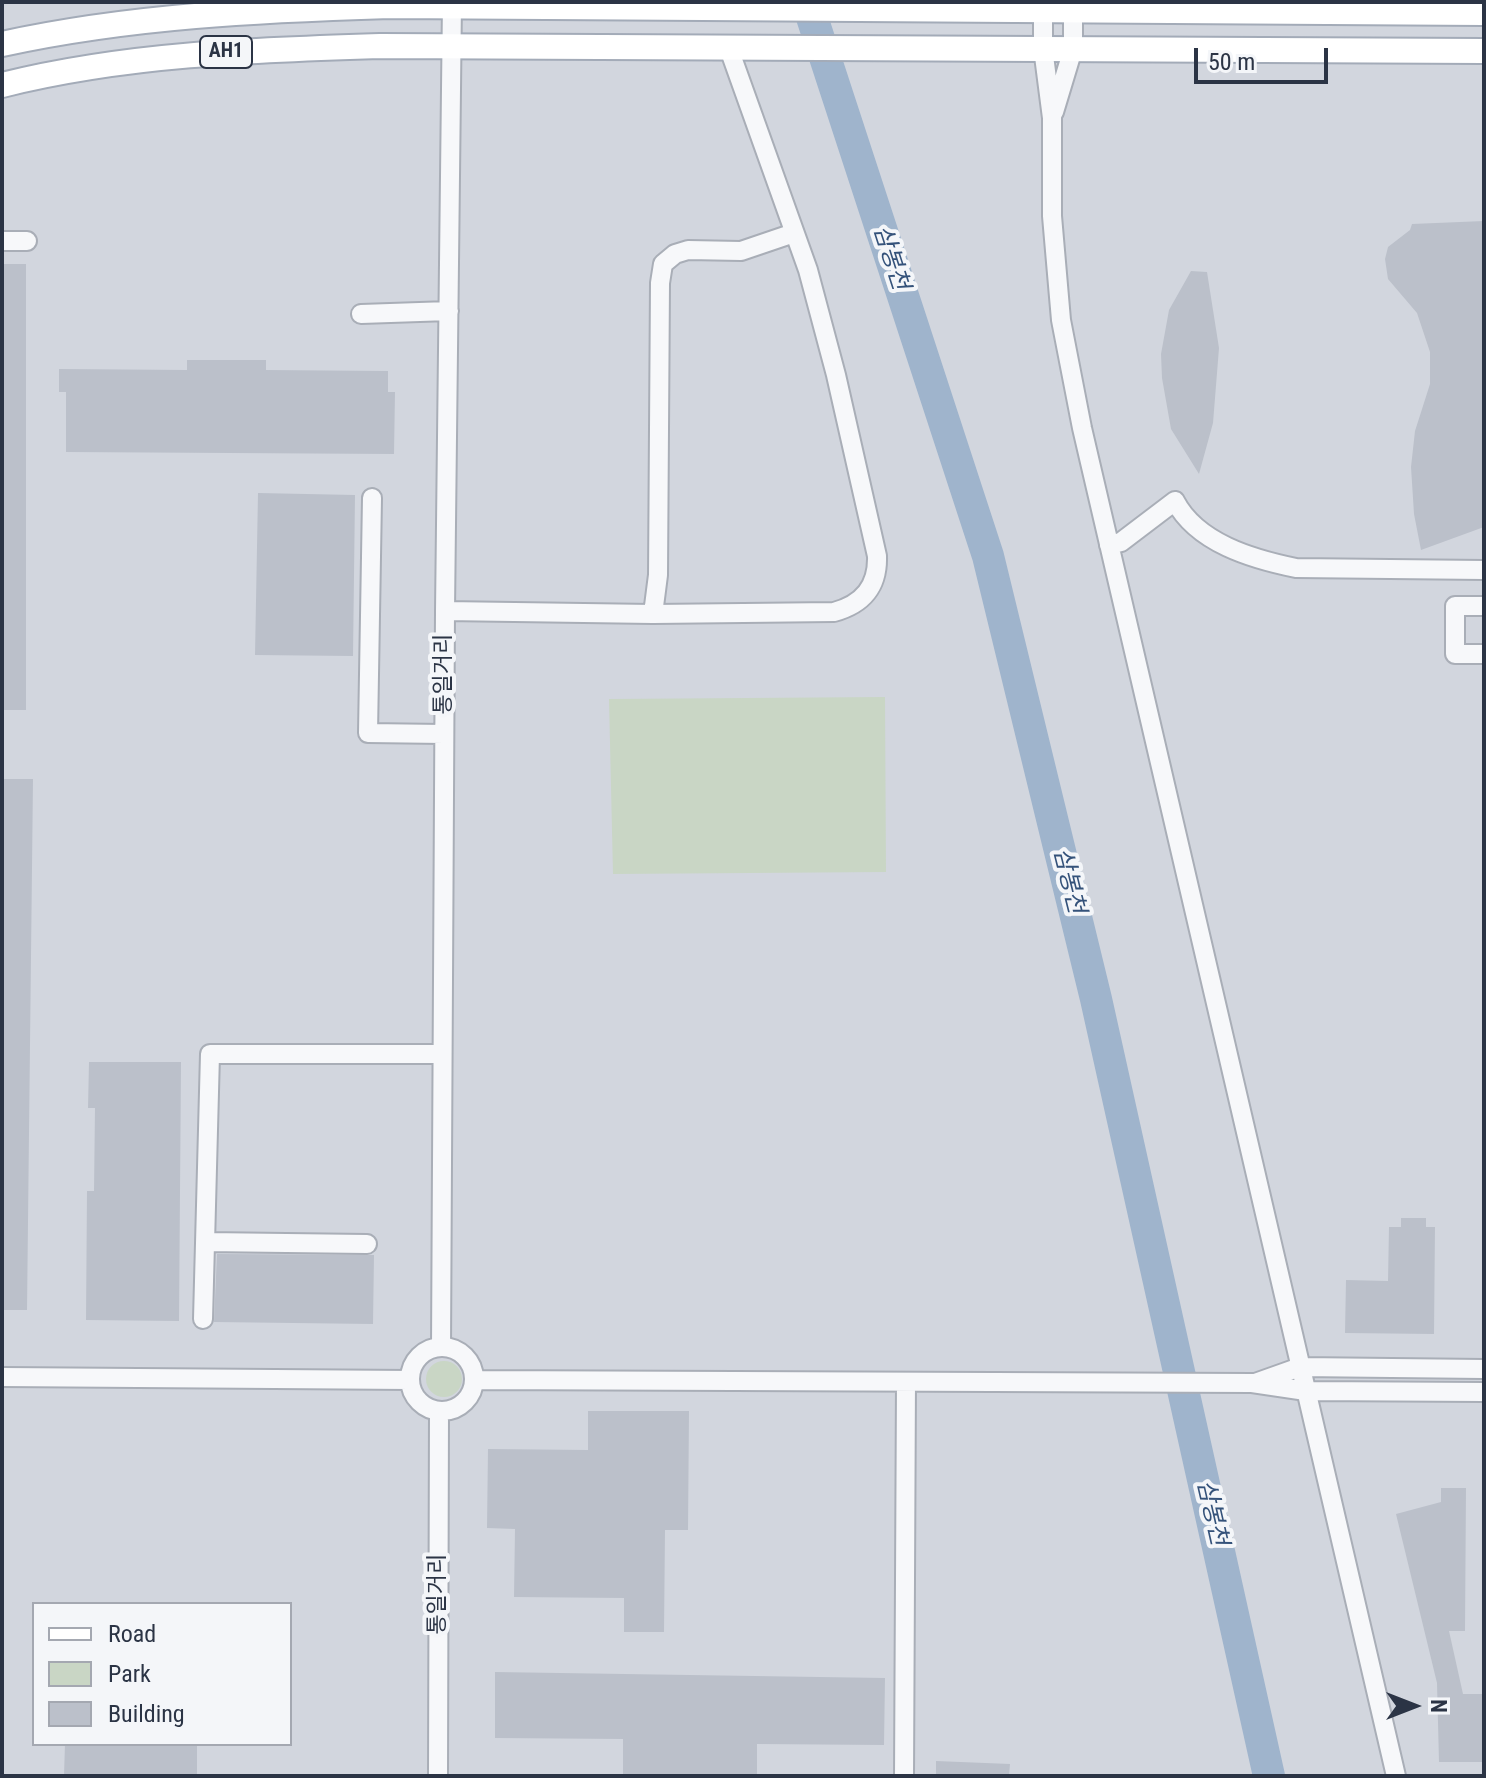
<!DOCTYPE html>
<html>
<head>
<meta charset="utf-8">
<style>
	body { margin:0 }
	#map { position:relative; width:1486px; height:1778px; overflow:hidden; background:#e4e7ec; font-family:"Roboto Condensed",sans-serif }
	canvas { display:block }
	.frame { position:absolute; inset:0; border:4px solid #2b3445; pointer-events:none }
	.legend { position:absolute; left:32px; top:1602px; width:260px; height:144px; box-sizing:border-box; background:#f4f6f9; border:2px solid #a4a8b1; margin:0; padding:10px 14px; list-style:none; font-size:24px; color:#2b3445 }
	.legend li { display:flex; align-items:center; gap:16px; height:40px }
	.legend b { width:40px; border:2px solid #a4a8b1 }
	.north { position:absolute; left:1374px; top:1666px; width:80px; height:80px; -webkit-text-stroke:6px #f4f6f9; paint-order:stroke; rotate:90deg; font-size:22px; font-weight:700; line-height:32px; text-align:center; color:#2b3445 }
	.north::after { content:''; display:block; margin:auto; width:28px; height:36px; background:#2b3445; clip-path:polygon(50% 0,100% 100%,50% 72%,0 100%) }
	.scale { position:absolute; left:1194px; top:48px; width:134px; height:36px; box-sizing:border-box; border:4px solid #2b3445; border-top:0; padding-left:10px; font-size:24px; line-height:28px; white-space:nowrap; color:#2b3445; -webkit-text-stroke:6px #f4f6f9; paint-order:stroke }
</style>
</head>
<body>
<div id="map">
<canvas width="1486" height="1778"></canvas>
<div class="frame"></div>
<ul class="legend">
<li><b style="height:10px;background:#fff"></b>Road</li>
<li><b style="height:22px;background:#c9d6c5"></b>Park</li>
<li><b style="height:22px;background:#bbc0ca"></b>Building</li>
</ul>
<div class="north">N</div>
<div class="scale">50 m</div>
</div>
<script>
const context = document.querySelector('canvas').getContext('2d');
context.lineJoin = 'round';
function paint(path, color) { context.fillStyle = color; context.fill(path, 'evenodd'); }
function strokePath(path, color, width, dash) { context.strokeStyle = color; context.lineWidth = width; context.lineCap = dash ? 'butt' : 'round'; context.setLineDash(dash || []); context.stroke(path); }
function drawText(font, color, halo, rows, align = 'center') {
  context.font = font + ' "Roboto Condensed","Noto Sans KR",sans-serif'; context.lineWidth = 8; context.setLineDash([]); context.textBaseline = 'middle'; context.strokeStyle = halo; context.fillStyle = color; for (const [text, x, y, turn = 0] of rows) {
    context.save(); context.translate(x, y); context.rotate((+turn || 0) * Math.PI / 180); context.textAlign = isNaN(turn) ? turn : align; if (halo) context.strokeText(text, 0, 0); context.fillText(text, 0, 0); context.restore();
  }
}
const built = new Path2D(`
	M2,2h1482v1774h-1482zM34,1604h256v140h-256z`);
const green = new Path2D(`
	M885,697l1,175 -273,2 -4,-175z
	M426 1379a18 18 0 1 1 36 0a18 18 0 1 1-36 0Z`);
const river = new Path2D(`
	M807,2l181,554 108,443 173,777`);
const building = new Path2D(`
	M1484,221v306l-63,23 -7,-36 -3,-47 4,-36 15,-47v-32l-13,-39 -29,-34 -3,-20 3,-12 22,-17 2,-6z
	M2,264h24v446h-24z
	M1191,271l16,1 12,76 -6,75 -14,51 -28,-45 -9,-51 -1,-24 8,-44z
	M187,360h79v10l122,1v21h7l-1,62 -328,-2v-60h-7v-23l128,1z
	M258,493l97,2 -2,161 -98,-1z
	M2,779h31l-6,531h-25z
	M89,1062h92l-2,259 -93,-1 1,-129h7l1,-83h-7z
	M1401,1218h25v9h9l-1,107 -89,-1 1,-53 42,1 1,-54h12z
	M217,1254l157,1 -1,69 -159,-2z
	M588,1411h101l-1,119h-23l-1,102h-40v-34l-110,-1 1,-68 -28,-1 1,-79 100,1z
	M1441,1488h25l-1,143h-16l14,63h21v68h-45l-2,-79 -41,-169 45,-12z
	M495,1672l390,6 -1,67 -127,-1v32h-134v-37l-128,-1z
	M65,1744h132v32h-133z
	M936,1761l74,3 -1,12h-73z`);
const minor = new Path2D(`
	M1043,2v46l9,70v98l9,104 21,108 314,1348
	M1054,112l19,-63v-47
	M2,241h25
	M361,314l88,-3
	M372,498l-4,235 76,1
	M1109,545l12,-3 54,-41c22,42 77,58 121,67l188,2
	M1484,606h-29v48h29
	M445,611l208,3 181,-2c29,-8 44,-26 43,-56l-41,-181 -28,-105 -80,-224
	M653,614l5,-39 2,-292 3,-19 12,-10 13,-4 53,1 53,-18
	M206,1242l161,2
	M203,1319l7,-265h231
	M410 1379a32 32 0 1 1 64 0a32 32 0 1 1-64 0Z
	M441,1347l4,-736 7,-609
	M2,1377l408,3
	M475,1380l777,3 54,8 178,1
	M1255,1383l45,-16 184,2
	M438,1776l1,-365
	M904,1776l2,-394`);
const major = new Path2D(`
	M2,44c128,-28 258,-34 388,-38l1094,7
	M2,85c124,-31 250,-35 378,-39l1104,5`);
const shields = [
	[226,52,52]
];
const shieldNames = [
	["AH1",226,52]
];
const streetNames = [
	["통일거리",444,674,-90],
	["통일거리",438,1594,-90]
];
const waterNames = [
	["삼봉천",890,258,72],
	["삼봉천",1068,881,76],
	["삼봉천",1211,1513,77]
];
paint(built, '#d2d6de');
paint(green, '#c9d6c5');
strokePath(river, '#9fb4cc', 32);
paint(building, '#bbc0ca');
strokePath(minor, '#a9aeb7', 22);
strokePath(major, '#a3abb8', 28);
strokePath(minor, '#f7f8fa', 18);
strokePath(major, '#fff', 24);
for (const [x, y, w] of shields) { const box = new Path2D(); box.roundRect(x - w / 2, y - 16, w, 32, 6); context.fillStyle = '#f4f6f9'; context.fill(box); strokePath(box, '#2b3445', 2); }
drawText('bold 20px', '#2b3445', null, shieldNames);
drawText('22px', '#2b3445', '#f4f6f9', streetNames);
drawText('italic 24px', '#34527a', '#f4f6f9', waterNames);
</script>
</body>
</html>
